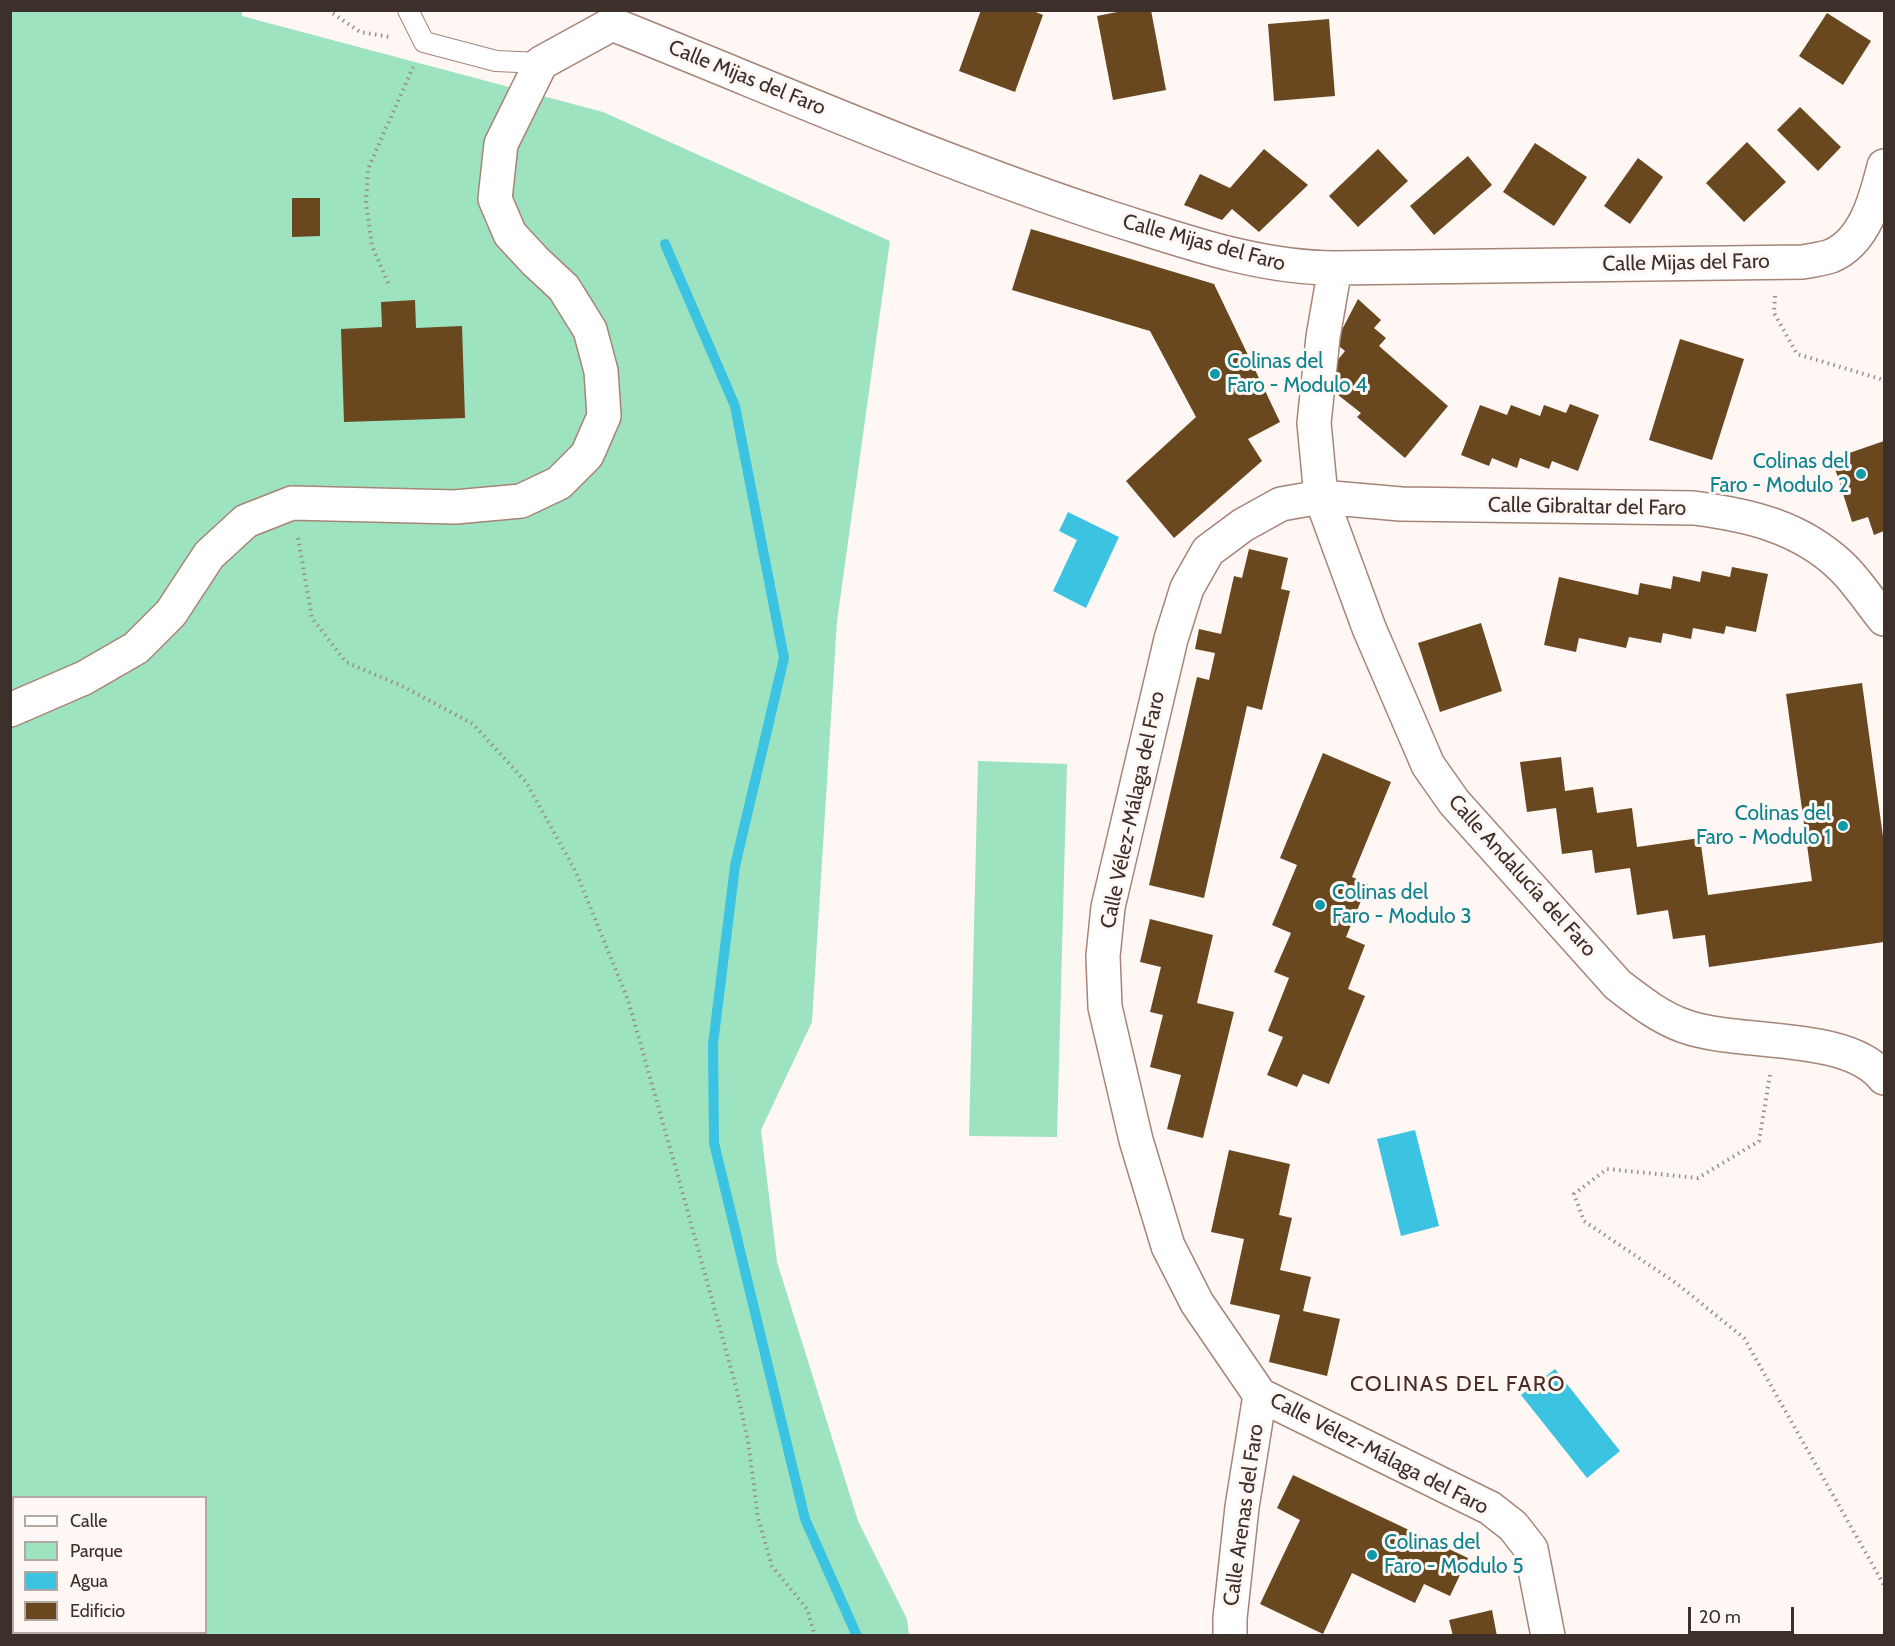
<!DOCTYPE html>
<html>
<head>
<meta charset="utf-8">
<style>
	body { margin:0 }
	#map { position:relative; width:1895px; height:1646px; overflow:hidden; background:#fef7f4; font-family:Cabin,sans-serif }
	canvas { display:block }
	.frame { position:absolute; inset:0; border:12px solid #3d2f29; pointer-events:none }
	.legend { position:absolute; left:12px; top:1496px; width:195px; height:138px; box-sizing:border-box; background:#fef7f4; border:2px solid #b1a7a3; margin:0; padding:8px 10px; list-style:none; font-size:18px; color:#3d2f29 }
	.legend li { display:flex; align-items:center; gap:12px; height:30px }
	.legend b { width:30px; border:2px solid #b1a7a3 }
	.scale { position:absolute; left:1688px; top:1607px; width:106px; height:27px; box-sizing:border-box; border:3px solid #3d2f29; border-top:0; padding-left:8px; font-size:18px; line-height:21px; white-space:nowrap; color:#3d2f29; -webkit-text-stroke:4px #fef7f4; paint-order:stroke }
</style>
</head>
<body>
<div id="map">
<canvas width="1895" height="1646"></canvas>
<div class="frame"></div>
<ul class="legend">
<li><b style="height:8px;background:#fff"></b>Calle</li>
<li><b style="height:16px;background:#9de3bf"></b>Parque</li>
<li><b style="height:16px;background:#3bc3e1"></b>Agua</li>
<li><b style="height:16px;background:#69471f"></b>Edificio</li>
</ul>
<div class="scale">20 m</div>
</div>
<script>
const context = document.querySelector('canvas').getContext('2d');
context.lineJoin = 'round';
function paint(path, color) { context.fillStyle = color; context.fill(path, 'evenodd'); }
function strokePath(path, color, width, dash) { context.strokeStyle = color; context.lineWidth = width; context.lineCap = dash ? 'butt' : 'round'; context.setLineDash(dash || []); context.stroke(path); }
function drawText(font, color, halo, rows, align = 'center') {
  context.font = font + ' Cabin,sans-serif'; context.lineWidth = 6; context.setLineDash([]); context.textBaseline = 'middle'; context.strokeStyle = halo; context.fillStyle = color; for (const [text, x, y, turn = 0] of rows) {
    context.save(); context.translate(x, y); context.rotate((+turn || 0) * Math.PI / 180); context.textAlign = isNaN(turn) ? turn : align; if (halo) context.strokeText(text, 0, 0); context.fillText(text, 0, 0); context.restore();
  }
}
const green = new Path2D(`
	M11,11h231v5l361,96 287,129 -53,380 -25,401 -51,108 16,132 81,259 49,98 2,16 -898,1zM14,1498h192v134h-192z
	M978,761l89,3 -10,373 -88,-1z`);
const water = new Path2D(`
	M1068,512l51,25 -33,71 -33,-17 24,-51 -18,-9z
	M1415,1130l24,96 -38,10 -24,-97z
	M1555,1369l65,82 -33,27 -66,-83z`);
const stream = new Path2D(`
	M665,244l70,162 49,252 -49,208 -22,178 1,99 91,376 52,117`);
const building = new Path2D(`
	M981,10h50l12,5 -28,77 -56,-21z
	M1127,10h24l15,80 -53,10 -16,-84z
	M1827,13l44,28 -28,44 -44,-29z
	M1329,19l6,77 -61,5 -6,-77z
	M1800,107l41,40 -23,24 -41,-41z
	M1747,142l39,40 -42,40 -38,-39z
	M1535,143l52,34 -33,49 -51,-34z
	M1264,149l44,36 -49,47 -27,-23 -10,11 -38,-15 16,-31 30,14z
	M1378,149l30,32 -50,46 -29,-31z
	M1468,156l24,29 -58,50 -24,-29z
	M1638,158l25,19 -33,47 -26,-18z
	M292,198h28v38l-28,1z
	M1031,229l183,55 66,138 -32,17 14,22 -88,77 -48,-57 70,-64 -46,-86 -138,-41z
	M1358,299l23,21 -7,8 12,10 -7,8 69,60 -43,52 -48,-41 4,-4 -28,-22 6,-8 -12,-10 18,-22 -10,-8z
	M415,300l1,28 46,-2 3,92 -121,4 -3,-93 41,-2 -1,-25z
	M1680,339l64,20 -32,101 -63,-20z
	M1570,404l29,11 -21,56 -26,-10 -3,8 -29,-11 -3,10 -25,-10 -3,8 -28,-11 19,-50 27,10 4,-10 29,11 4,-11 22,8z
	M1884,441v90l-10,4 -6,-18 -16,5 -20,-63z
	M1249,549l39,9 -7,31 9,2 -28,119 -15,-4 -43,192 -55,-13 48,-208 12,3 6,-27 -20,-4 4,-20 22,5 13,-58 8,2z
	M1732,567l36,7 -12,58 -30,-6 -2,8 -31,-6 -2,11 -28,-6 -2,10 -32,-6 -3,11 -47,-10 -3,14 -32,-7 15,-68 79,18 2,-12 31,6 2,-13 27,6 2,-11 28,6z
	M1481,623l21,68 -62,21 -22,-69z
	M1862,683l22,161v98l-175,25 -4,-32 -32,4 -5,-29 -31,5 -7,-47 -35,5 -3,-23 -30,4 -6,-46 -29,4 -7,-50 41,-5 4,34 28,-4 4,26 35,-5 5,39 63,-9 8,57 104,-14 -26,-187z
	M1323,753l68,29 -39,95 16,7 -22,53 19,8 -17,44 17,7 -36,88 -26,-10 -6,13 -30,-12 16,-38 -15,-6 21,-53 -15,-6 17,-39 -19,-8 25,-60 -17,-7z
	M1150,919l63,16 -16,68 37,9 -31,126 -36,-9 14,-54 -31,-8 13,-52 -13,-3 11,-45 -21,-5z
	M1229,1150l61,14 -11,51 13,3 -12,52 31,7 -8,34 37,8 -13,57 -58,-14 11,-47 -50,-11 14,-65 -33,-7z
	M1293,1475l175,83 -18,38 -26,-12 -9,19 -63,-30 -29,61 -63,-30 40,-84 -23,-12z
	M1492,1610l5,26h-44l-4,-16z`);
const path = new Path2D(`
	M328,10l32,22 30,5
	M388,283l-16,-37 -6,-43 2,-34 45,-102
	M1775,296l-1,17 23,41 87,26
	M298,538l14,80 34,44 58,25 69,37 53,58 50,90 52,128 48,169 60,218 12,54 10,77 14,48 35,43 8,27
	M1770,1075l-11,66 -61,37 -91,-9 -33,25 10,27 92,62 68,55 140,247`);
const lane = new Path2D(`
	M408,10l16,32 72,19 45,2`);
const street = new Path2D(`
	M612,24c166,66 330,139 499,194 73,23 147,50 224,50l468,-6c9,-2 20,-3 28,-6 34,-14 45,-58 53,-90
	M1335,268l-12,69 -9,86 7,74 -40,7 -38,21 -35,26 -21,37 -16,51 -63,268 -5,49 2,51 31,133 32,106 29,57 63,92 230,113 23,18 18,23 17,87
	M1884,619c-14,-17 -27,-38 -43,-53 -41,-39 -92,-51 -147,-58l-293,-4 -80,-7 48,131 59,137 26,37 164,183c21,16 41,32 66,41 54,20 164,5 200,52
	M10,710l74,-32 52,-30 35,-35 38,-58 37,-34 46,-18 163,4 66,-6 38,-18 28,-28 17,-39 -3,-45 -11,-41 -26,-42 -29,-27 -25,-27 -15,-35 6,-55 40,-81 71,-39
	M1230,1636v-18l12,-111 18,-112`);
const markers = [
	[1215,374,6,"#0f9aa8"],
	[1861,474,6,"#0f9aa8"],
	[1843,826,6,"#0f9aa8"],
	[1320,905,6,"#0f9aa8"],
	[1372,1555,6,"#0f9aa8"]
];
const streetNames = [
	["Calle Mijas del Faro",747,78,22],
	["Calle Mijas del Faro",1204,243,15],
	["Calle Mijas del Faro",1686,263,-1],
	["Calle Gibraltar del Faro",1587,507,1],
	["Calle Vélez-Málaga del Faro",1133,810,-78],
	["Calle Andalucía del Faro",1522,876,48],
	["Calle Vélez-Málaga del Faro",1379,1454,27],
	["Calle Arenas del Faro",1244,1515,-82]
];
const cultureNames = [
	["Colinas del",1227,362],
	["Faro - Modulo 4",1227,386],
	["Colinas del",1849,462,"right"],
	["Faro - Modulo 2",1849,486,"right"],
	["Colinas del",1831,814,"right"],
	["Faro - Modulo 1",1831,838,"right"],
	["Colinas del",1332,893],
	["Faro - Modulo 3",1332,917],
	["Colinas del",1384,1543],
	["Faro - Modulo 5",1384,1567]
];
const neighbourhoodNames = [
	["COLINAS DEL FARO",1458,1385]
];
paint(green, '#9de3bf');
paint(water, '#3bc3e1');
strokePath(stream, '#3bc3e1', 10);
paint(building, '#69471f');
strokePath(lane, '#a68477', 22);
strokePath(street, '#a68477', 36);
strokePath(path, '#998e8a', 4, [1.5, 4.5]);
strokePath(lane, '#fff', 20);
strokePath(street, '#fff', 33);
for (const [x, y, r, color] of markers) { const dot = new Path2D(); dot.arc(x, y, r, 0, 2 * Math.PI); context.fillStyle = color; context.fill(dot); strokePath(dot, '#fef7f4', 2); }
drawText('21px', '#3d2f29', '#fef7f4', streetNames);
drawText('21px', '#0d838f', '#fef7f4', cultureNames, 'left');
context.letterSpacing = '1.5px';
drawText('22px', '#492d22', '#fef7f4', neighbourhoodNames);
context.letterSpacing = '0px';
</script>
</body>
</html>
